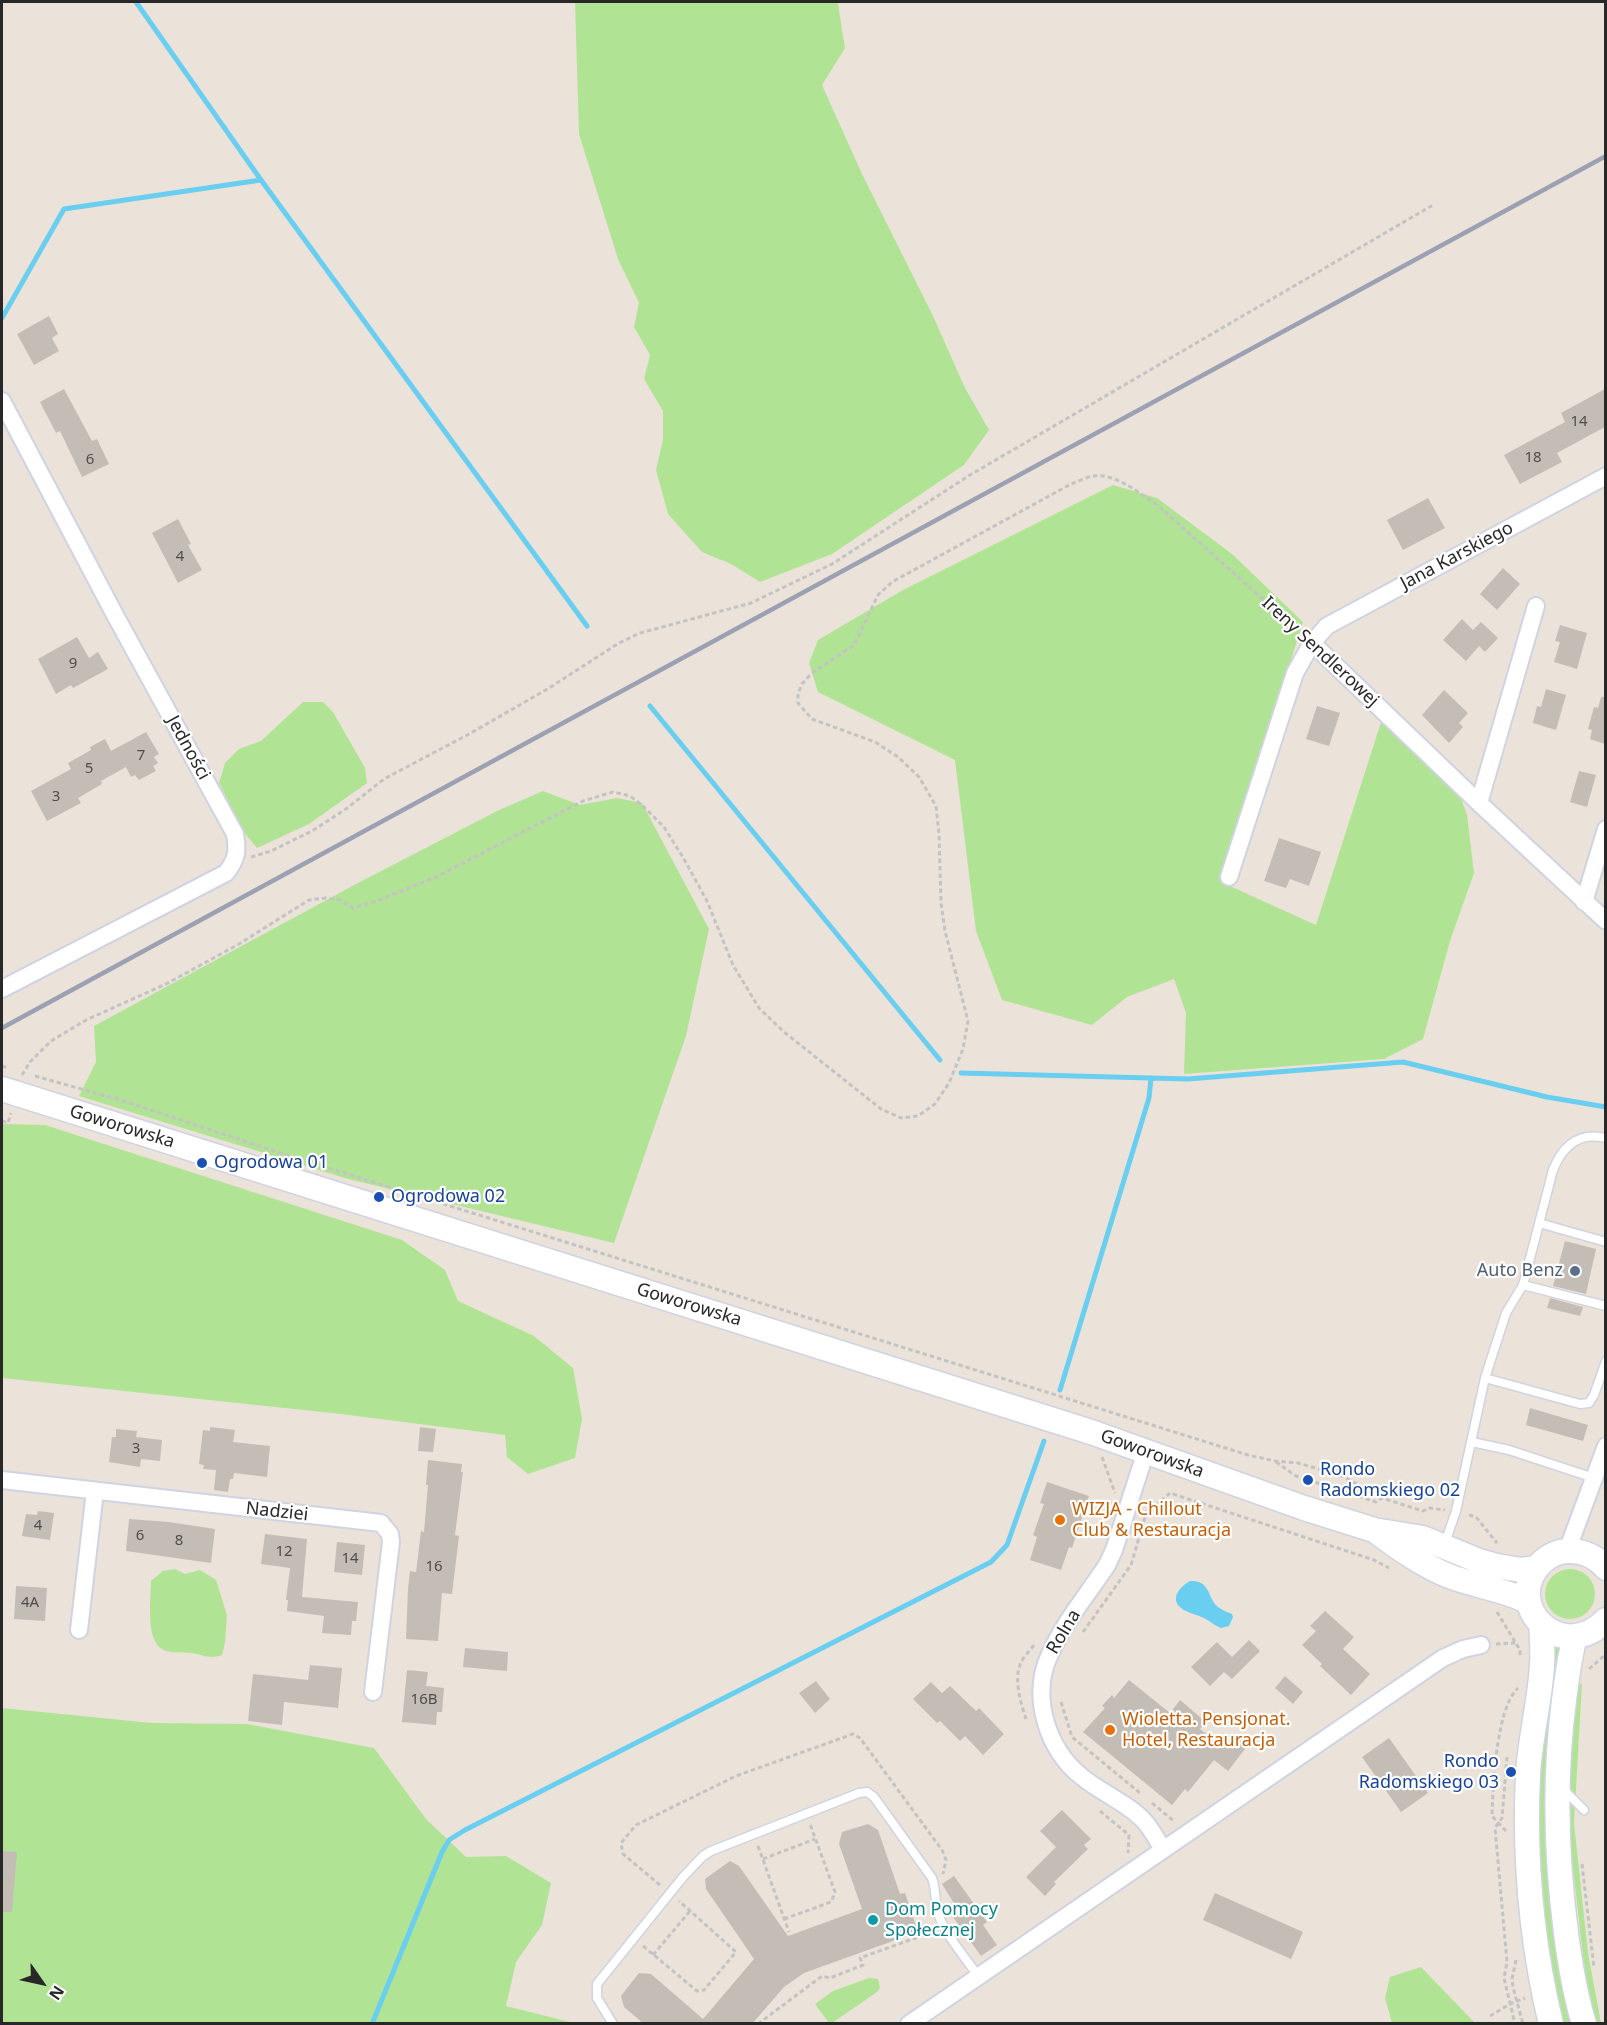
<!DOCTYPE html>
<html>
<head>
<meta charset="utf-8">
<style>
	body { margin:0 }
	#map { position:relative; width:1607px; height:2025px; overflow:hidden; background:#ebe3da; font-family:"Noto Sans",sans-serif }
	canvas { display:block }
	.frame { position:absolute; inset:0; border:3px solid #282828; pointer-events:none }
	.north { position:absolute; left:12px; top:1953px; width:60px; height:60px; -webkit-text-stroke:4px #fff; paint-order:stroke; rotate:124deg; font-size:16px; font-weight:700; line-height:24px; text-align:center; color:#282828 }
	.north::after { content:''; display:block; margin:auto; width:21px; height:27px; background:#282828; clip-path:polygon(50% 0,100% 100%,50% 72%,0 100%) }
</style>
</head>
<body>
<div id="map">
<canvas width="1607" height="2025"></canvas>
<div class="frame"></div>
<div class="north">N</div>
</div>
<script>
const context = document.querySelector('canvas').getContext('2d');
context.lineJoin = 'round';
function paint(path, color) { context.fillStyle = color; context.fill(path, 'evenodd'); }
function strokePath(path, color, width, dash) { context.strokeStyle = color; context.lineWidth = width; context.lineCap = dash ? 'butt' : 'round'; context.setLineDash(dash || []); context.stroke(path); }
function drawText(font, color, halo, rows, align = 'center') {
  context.font = font + ' "Noto Sans",sans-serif'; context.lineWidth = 4.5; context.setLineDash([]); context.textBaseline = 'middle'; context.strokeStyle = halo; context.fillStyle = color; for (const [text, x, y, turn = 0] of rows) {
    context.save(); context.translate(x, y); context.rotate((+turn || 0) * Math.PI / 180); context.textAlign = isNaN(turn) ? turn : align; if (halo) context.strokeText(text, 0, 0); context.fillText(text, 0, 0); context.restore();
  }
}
const green = new Path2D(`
	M575,2h261l2,2 7,44 -23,37 40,89 71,142 32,72 24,42 -25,35 -132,89 -72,28 -29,-18 -29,-12 -34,-38 -12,-44 7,-30v-29l-19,-32 6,-24 -16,-28 5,-24 -21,-44 -39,-125z
	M1113,485l44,13 75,56 71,68 -82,260 95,43 67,-209 68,54 16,45 7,58 -24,68 -27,98 -39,20 -200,15 2,-61 -12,-34 -47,18 -35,28 -90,-25 -26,-69 -21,-171 -137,-68 -9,-29 9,-23 85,-50z
	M303,702h20l10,10 32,56 2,15 -58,41 -52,24 -11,-13 -27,-52 6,-20 14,-14 22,-8z
	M543,791l37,14 37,-7 25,5 67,126 -23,107 -72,207 -266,-64 -269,-83 17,-34 -2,-36 262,-142 141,-73z
	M2,1124l43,1 357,115 43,30 13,31 76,35 39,32 9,51 -7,39 -47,16 -21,-17 -2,-22 -164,-21 -339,-36z
	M175,1569l10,5 15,-4 16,10 11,35 -2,27 -3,13c-14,5 -18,-1 -32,-2 -7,-1 -17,0 -24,-2 -22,-7 -15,-51 -15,-70l12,-10z
	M1545 1594a25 25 0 1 1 50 0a25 25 0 1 1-50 0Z
	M1553,1646l9,1 13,376h-13l-12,-40 -12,-99v-100z
	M1574,1682l8,2 -8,139 14,130 13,70h-6l-4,-12 -8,-55 -15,-132z
	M2,1708l150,15 95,1 127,24 52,71 40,38 40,-1 45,27 -9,42 -26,37 -10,44 68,17h-572z
	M1421,1967l54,56h2h-85l-7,-25 5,-21z
	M869,1978l9,1 2,9 -3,4 -45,31h-3l-14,-19 18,-13z`);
const water = new Path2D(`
	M1190,1581c21,-1 17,17 28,26 4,3 9,5 14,7l1,3 -4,9 -8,2c-6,-2 -11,-7 -17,-10 -8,-4 -17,-5 -23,-10 -12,-10 0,-22 9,-27z`);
const stream = new Path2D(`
	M136,2l125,178 326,446
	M2,318l62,-109 197,-29
	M650,706l290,354
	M961,1073l227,6 215,-17 144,35 59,10
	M1060,1390l89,-292 2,-20
	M372,2024l70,-172 7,-12 16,-10 526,-268 16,-17 37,-104`);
const building = new Path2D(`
	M49,316l9,18 -6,4 7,13 -25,14 -17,-31z
	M64,389l28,52 5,-2 12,25 -27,13 -22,-46 -4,2 -16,-31z
	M1605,389v38l-48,26 5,9 -42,22 -16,-29 61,-33 -4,-9z
	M1428,498l17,30 -42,22 -16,-30z
	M178,519l13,25 -3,1 14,25 -24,13 -26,-50z
	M1503,568l17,16 -23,26 -17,-16z
	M1462,619l11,11 8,-8 17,16 -13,14 -6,-6 -13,15 -23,-21z
	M1560,625l27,8 -10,36 -23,-7 6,-20 -5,-1z
	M77,637l12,21 9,-6 10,17 -35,19 -2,-3 -15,9 -18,-35z
	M1546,689l20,6 -10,35 -23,-7 4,-17 4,1z
	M1444,690l24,23 -9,10 4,4 -14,16 -27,-28z
	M1601,697h4v47l-15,-5 2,-9 -4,-1 6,-22 4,1z
	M1317,706l23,7 -11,33 -23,-7z
	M146,732l13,22 -5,3 4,6 -5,3 3,5 -17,9 -4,-5 -4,2 -5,-10 -25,14 1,3 -24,14 3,5 -34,18 -16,-30 40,-22 -3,-6 23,-13 -1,-3 15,-8 6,12z
	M1579,771l17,4 -9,32 -17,-5z
	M1279,838l42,14 -12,34 -19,-7 -4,9 -22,-7z
	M1565,1241l31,8 -10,45 -33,-8z
	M1550,1298l33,9 -3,9 -33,-8z
	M1530,1408l58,17 -5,16 -57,-16z
	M210,1427l25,3 -2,12 37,4 -3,31 -33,-4 -1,6h-3l-2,13 -14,-2 2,-20 -13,-1 1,-4 -5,-1 4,-34 7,1z
	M420,1427l16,2 -3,23 -15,-1z
	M116,1429l21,2 -1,6 26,3 -2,21 -19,-2 -1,8 -31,-5 3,-25h4z
	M428,1460l34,4 -1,8h2l-8,63 4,1 -7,58 -10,-1 -4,48 -32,-2 2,-50 2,-18 6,1 5,-41 3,1 4,-47h-2z
	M1047,1482l42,14 -17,52 -3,-1 -8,23 -31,-10 7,-23 -4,-2 11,-31 -4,-1z
	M38,1511l16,2 -4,27 -28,-4 4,-22 11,1z
	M129,1519l40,3 46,7 -4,34 -85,-12z
	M265,1534l42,5 -5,58 56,5 -2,19h-4l-1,14 -29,-2 2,-17 -37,-5 1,-11h-2l4,-32 -29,-4z
	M337,1542l28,3 -3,30 -28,-3z
	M16,1586l31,2 -2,33 -31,-2z
	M1325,1611l29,26 -11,12 27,25 -19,21 -31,-29 2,-2 -20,-19 14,-14 -6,-5z
	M1249,1640l11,11 -28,28 -8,-7 -14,14 -19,-19 26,-25 15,15z
	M465,1648l43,4 -1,19 -44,-4z
	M310,1665l32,3 -4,40 -54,-6 -2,23 -34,-4 5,-47 55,6z
	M407,1670l21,2 -2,14 18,2 -2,24h-5l-1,13 -34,-3z
	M1285,1676l18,16 -10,12 -18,-16z
	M1129,1680l41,33 10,-13 26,22 -6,7 24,19 10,-14 14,11 -20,26 -14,-11 -26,32 -3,-3 -13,16 -89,-73 22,-24 -3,-2 10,-11 2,3z
	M816,1681l14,18 -15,14 -16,-20z
	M931,1682l11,11 8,-7 26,25 3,-3 25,26 -21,21 -18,-19 -5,5 -20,-20 -3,2 -24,-24z
	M1389,1738l39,55 -27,19 -39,-55z
	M1062,1810l29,29 -7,6 4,4 -34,33 2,2 -11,12 -19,-19 30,-30 -16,-16z
	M868,1824l10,6 22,64 5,-1 13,39 -114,41 -20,14 -32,37h-108l-20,-17 -3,-11 18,-23 12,1 52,45 51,-60 -48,-70 -1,-10 25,-18 9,5 49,70 74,-27 -23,-65 3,-12z
	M2,1851l15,1 -5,60h-10z
	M954,1876l33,46 -4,3 14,20 -16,11 -28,-39 2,-12 -13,-21z
	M1215,1893l88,39 -12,27 -88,-39z`);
const path = new Path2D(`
	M251,857l20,-6 41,-20 34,-22 38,-30 87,-46 78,-45 70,-45 21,-10 111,-30 81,-39 138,-89 463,-270
	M2,1066l7,2
	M22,1075l8,-13 21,-21 35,-21 80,-36 73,-40 70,-44 17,-2 14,2 13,8 24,-7 59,-24 147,-76 30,-9 17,4 13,10 21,21 20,32 23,42 26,64 26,43 25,24 97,77 20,9 17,-2 17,-12 14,-21 14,-34 5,-28 -23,-90 -4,-28 -2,-69 -3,-28 -17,-29 -21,-20 -23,-15 -63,-23 -14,-16v-9l4,-10 9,-10 43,-29 24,-50 14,-13 179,-98c7,-2 15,-7 23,-8 21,-3 47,18 63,29l143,127
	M35,1076l89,25 153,51 971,303 27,6 23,2 44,13 40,22 41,13 6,-3 16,2
	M2,1121l6,2 3,-10
	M1102,1457l13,36
	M1276,1462l20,14 80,26 6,-4
	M1469,1515l7,2 21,26
	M1497,1612l23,38v6
	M1083,1632l48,-67 17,-58 8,-2 14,-12 204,67 15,8
	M1496,1644l19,-1
	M1589,1669l17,-15
	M1061,1702l11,35 68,56
	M1026,1719c-5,-15 -12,-38 -6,-54 2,-7 10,-14 14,-20
	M1507,1757l-5,61 -7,10 12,134 -3,16 11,46
	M1152,1803l23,19
	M1100,1811l29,24 -1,18
	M1506,1831l-14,-15c1,-30 4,-108 26,-128
	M758,1846l31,86
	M763,1859l52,-20
	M1582,1864l12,104
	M660,1885l-37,-31 -2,-11 15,-18 100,-49 117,-42 7,4 82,112 4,10 -3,14
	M784,1919l47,-17 4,-10 -25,-68
	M643,1946l54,45 7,-1 32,-38 -57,-51
	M653,1955l37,-44
	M1516,1960l-4,19 1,8 10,37
	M1490,2016l20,-12 15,-6
	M758,2024l64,-48 8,2 33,-13 -3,-7 72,-26`);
const service = new Path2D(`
	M1539,1223l67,19
	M1523,1285l30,-115c10,-25 26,-38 53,-32
	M1485,1378l95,26 9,-1 5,-8 12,-34
	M1472,1442l37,8 85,28
	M1444,1546l12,-35 29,-133 21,-65 17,-28 83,21
	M1563,1789l21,21
	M613,2024l-16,-26v-14l86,-107 20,-21 8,-5 148,-58 8,-1 7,5 58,81c5,13 2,25 7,38 8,21 26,41 39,60`);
const minor = new Path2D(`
	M2,401l113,214 120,219c3,17 2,25 -9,39l-224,116
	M1312,643l167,160 127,118
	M1479,803l57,-197
	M1229,877l66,-204 17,-30 15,-17 279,-150
	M1584,902l22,-73
	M1146,1451l-32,99 -7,15c-19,29 -43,57 -57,89 -20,42 -3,95 32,123 18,15 49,28 63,45 7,8 12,18 18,27
	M2,1480l379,43 9,11 1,8 -18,150
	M1567,1551l39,-105
	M79,1630l16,-139
	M909,2024l534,-366 20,-9 18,-4`);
const secondary = new Path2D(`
	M2,1089l1089,343 213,76 70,22 49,8 56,23 18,5 24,4 16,-2
	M1377,1532c23,17 45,33 72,44 26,10 55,13 80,26
	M1606,1568c-9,-11 -23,-17 -37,-17 -11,0 -21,5 -29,13 -38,41 21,102 66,56
	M1541,1624c1,14 2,28 1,41 -2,37 -12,73 -14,109 -4,84 3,167 23,250
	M1575,1637c-6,21 -8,42 -11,63 -10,77 -8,156 2,233 4,31 9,61 18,91`);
const rail = new Path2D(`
	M2,1028l1604,-872`);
const markers = [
	[202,1163,6,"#1a4fb4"],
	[379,1197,6,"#1a4fb4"],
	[1575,1271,6,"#5c6f8a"],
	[1308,1480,6,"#1a4fb4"],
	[1060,1520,6,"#e8710a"],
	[1110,1730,6,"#e8710a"],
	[1511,1772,6,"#1a4fb4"],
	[873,1920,6,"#0f9aa8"]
];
const numberNames = [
	["14",1579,422],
	["18",1533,458],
	["6",90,460],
	["4",180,557],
	["9",73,664],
	["7",141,756],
	["5",89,769],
	["3",56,797],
	["3",136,1449],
	["4",38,1526],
	["6",140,1536],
	["8",179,1541],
	["12",284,1552],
	["14",350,1559],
	["16",434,1567],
	["4A",30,1603],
	["16B",424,1700]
];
const streetNames = [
	["Jana Karskiego",1457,556,-28],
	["Ireny Sendlerowej",1320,652,43],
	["Jedności",188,748,61],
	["Goworowska",122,1127,17],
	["Goworowska",689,1305,17],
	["Goworowska",1152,1454,20],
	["Nadziei",277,1512,6],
	["Rolna",1064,1632,-59]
];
const transitNames = [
	["Ogrodowa 01",214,1163],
	["Ogrodowa 02",391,1197],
	["Rondo",1320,1470],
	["Radomskiego 02",1320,1491],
	["Rondo",1499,1762,"right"],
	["Radomskiego 03",1499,1783,"right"]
];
const serviceNames = [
	["Auto Benz",1563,1271]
];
const foodNames = [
	["WIZJA - Chillout",1072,1510],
	["Club & Restauracja",1072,1531],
	["Wioletta. Pensjonat.",1122,1720],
	["Hotel, Restauracja",1122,1741]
];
const cultureNames = [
	["Dom Pomocy",885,1910],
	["Społecznej",885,1931]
];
paint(green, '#b1e395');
paint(water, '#6acef0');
strokePath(stream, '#6acef0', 5);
paint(building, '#c3bdb6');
strokePath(service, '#cfd3e2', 11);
strokePath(minor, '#cfd3e2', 20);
strokePath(secondary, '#cfd3e2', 27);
strokePath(path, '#c3c3c3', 3, [4.5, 3]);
strokePath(service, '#fff', 8);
strokePath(minor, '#fff', 16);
strokePath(secondary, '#fff', 24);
strokePath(rail, '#9ca0b3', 4.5);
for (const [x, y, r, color] of markers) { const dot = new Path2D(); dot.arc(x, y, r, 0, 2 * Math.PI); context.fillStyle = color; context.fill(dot); strokePath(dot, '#fff', 2); }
drawText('15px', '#4f4d4c', null, numberNames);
drawText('18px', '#282828', '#fff', streetNames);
drawText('18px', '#164399', '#fff', transitNames, 'left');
drawText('18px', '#4e5e75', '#fff', serviceNames, 'right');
drawText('18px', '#c56008', '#fff', foodNames, 'left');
drawText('18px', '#0d838f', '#fff', cultureNames, 'left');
</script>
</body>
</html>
